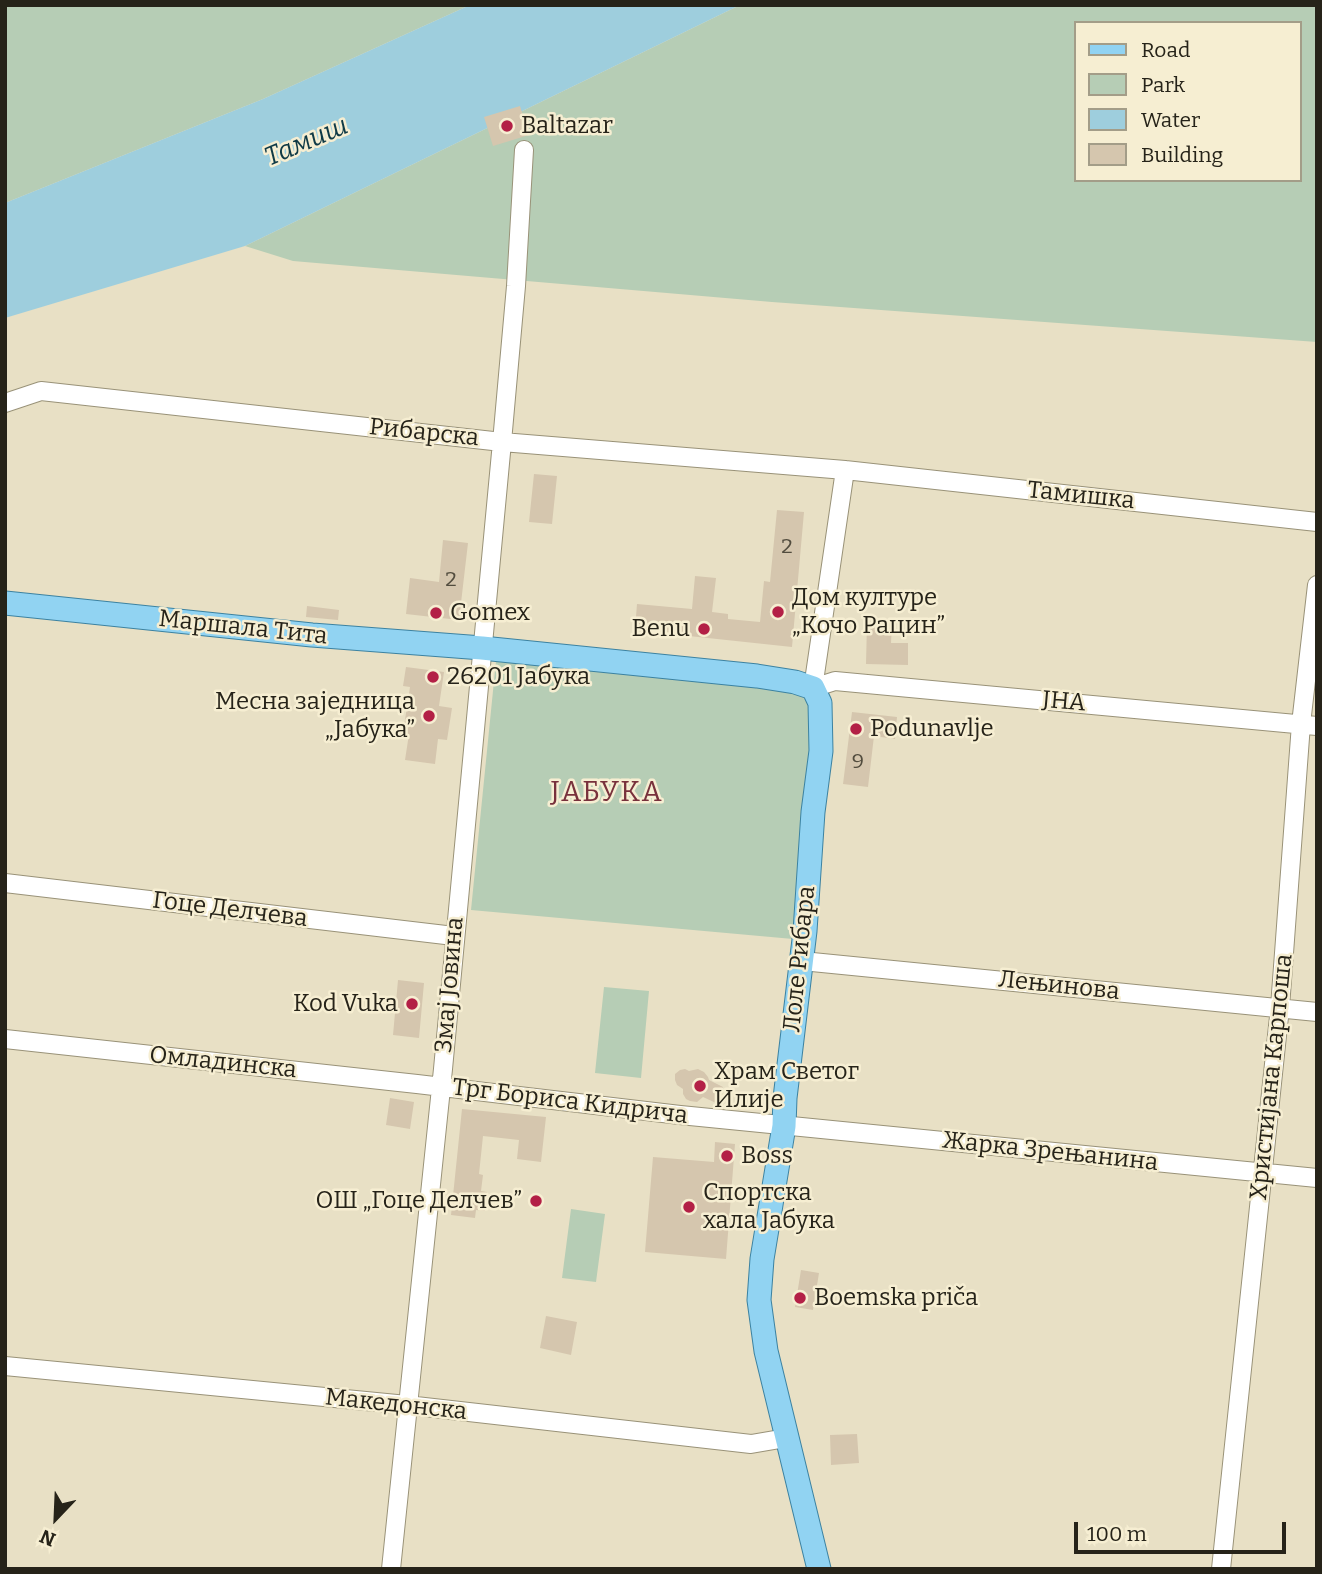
<!DOCTYPE html>
<html>
<head>
<meta charset="utf-8">
<style>
	body { margin:0 }
	#map { position:relative; width:1322px; height:1574px; overflow:hidden; background:#e8e0c5; font-family:Bitter,serif }
	canvas { display:block }
	.frame { position:absolute; inset:0; border:7px solid #262319; pointer-events:none }
	.legend { position:absolute; left:1074px; top:21px; width:228px; height:161px; box-sizing:border-box; background:#f6eed2; border:2px solid #a39d88; margin:0; padding:9px 12px; list-style:none; font-size:21px; color:#262319 }
	.legend li { display:flex; align-items:center; gap:14px; height:35px }
	.legend b { width:35px; border:2px solid #a39d88 }
	.north { position:absolute; left:21px; top:1483px; width:70px; height:70px; -webkit-text-stroke:5px #f6eed2; paint-order:stroke; rotate:203deg; font-size:19px; font-weight:700; line-height:28px; text-align:center; color:#262319 }
	.north::after { content:''; display:block; margin:auto; width:24px; height:32px; background:#262319; clip-path:polygon(50% 0,100% 100%,50% 72%,0 100%) }
	.scale { position:absolute; left:1074px; top:1522px; width:212px; height:32px; box-sizing:border-box; border:4px solid #262319; border-top:0; padding-left:9px; font-size:21px; line-height:24px; white-space:nowrap; color:#262319; -webkit-text-stroke:5px #f6eed2; paint-order:stroke }
</style>
</head>
<body>
<div id="map">
<canvas width="1322" height="1574"></canvas>
<div class="frame"></div>
<ul class="legend">
<li><b style="height:9px;background:#91d3f2"></b>Road</li>
<li><b style="height:19px;background:#b6cdb5"></b>Park</li>
<li><b style="height:19px;background:#9ecedd"></b>Water</li>
<li><b style="height:19px;background:#d5c6ae"></b>Building</li>
</ul>
<div class="north">N</div>
<div class="scale">100 m</div>
</div>
<script>
const context = document.querySelector('canvas').getContext('2d');
context.lineJoin = 'round';
function paint(path, color) { context.fillStyle = color; context.fill(path, 'evenodd'); }
function strokePath(path, color, width, dash) { context.strokeStyle = color; context.lineWidth = width; context.lineCap = dash ? 'butt' : 'round'; context.setLineDash(dash || []); context.stroke(path); }
function drawText(font, color, halo, rows, align = 'center') {
  context.font = font + ' Bitter,serif'; context.lineWidth = 5; context.setLineDash([]); context.textBaseline = 'middle'; context.strokeStyle = halo; context.fillStyle = color; for (const [text, x, y, turn = 0] of rows) {
    context.save(); context.translate(x, y); context.rotate((+turn || 0) * Math.PI / 180); context.textAlign = isNaN(turn) ? turn : align; if (halo) context.strokeText(text, 0, 0); context.fillText(text, 0, 0); context.restore();
  }
}
const green = new Path2D(`
	M5,5h465l-207,94 -258,104z
	M740,5h577v337l-545,-40 -479,-41 -48,-15zM1075,23h224v157h-224z
	M496,661l296,27 15,8 7,16 -21,227 -322,-29z
	M604,987l45,4 -8,87 -46,-5z
	M571,1209l34,5 -9,68 -34,-4z`);
const water = new Path2D(`
	M470,5h270l-495,241 -240,72v-115l258,-104z`);
const building = new Path2D(`
	M520,106l9,29 -36,11 -9,-29z
	M534,474l23,2 -5,48 -23,-2z
	M777,510l27,2 -12,135 -103,-11v-2l-54,-5 2,-25 55,5 3,-33 21,2 -4,34 16,2v5l32,3 4,-41 6,1z
	M443,540l25,3 -9,77 -53,-6 4,-36 29,4z
	M307,606l32,4 -1,10 -32,-3z
	M867,623h25l-1,20h17v22l-42,-1z
	M406,667l38,5 -5,34 13,2 -5,32 -9,-1 -3,25 -30,-4 4,-26 -6,-1 7,-46 -7,-1z
	M852,712l45,5 -2,22 -21,-3 -6,51 -25,-3z
	M398,980l26,3 -5,55 -26,-3z
	M685,1069l4,2 9,-2 6,3 4,5 1,3 14,7 -7,16 -13,-6 -6,5 -7,-1 -4,-2 -3,-5v-5l-6,-4 -2,-5v-6l5,-4z
	M390,1098l24,4 -4,27 -24,-4z
	M462,1109l84,8 -5,45 -24,-3 2,-19 -36,-4 -4,38 4,1 -2,16 6,1 -2,19 -9,-1 -1,8 -24,-3z
	M715,1142l20,2 -9,115 -81,-7 8,-95 61,5z
	M801,1270l18,3 -6,37 -18,-3z
	M546,1316l31,6 -6,33 -31,-7z
	M857,1434l2,29 -28,2 -1,-30z`);
const minor = new Path2D(`
	M5,403l36,-12 461,51 343,28 472,52
	M845,470l-32,218 22,-7 482,45
	M5,883l449,53
	M802,961l515,51
	M5,1039l412,45 263,31 637,63
	M5,1366l402,39 344,39 35,-6
	M391,1569l52,-500 59,-627 14,-156 8,-136
	M1221,1569l59,-562 21,-283 16,-139`);
const major = new Path2D(`
	M5,603l307,32 170,13 275,28 38,6 18,6 7,15 1,48 -8,61 -8,119 -20,167 -1,28 -22,133 -3,41 7,51 53,218`);
const markers = [
	[507,126,7,"#b32046"],
	[778,612,7,"#b32046"],
	[436,613,7,"#b32046"],
	[704,629,7,"#b32046"],
	[433,677,7,"#b32046"],
	[429,716,7,"#b32046"],
	[856,729,7,"#b32046"],
	[412,1004,7,"#b32046"],
	[700,1086,7,"#b32046"],
	[727,1156,7,"#b32046"],
	[536,1201,7,"#b32046"],
	[689,1207,7,"#b32046"],
	[800,1298,7,"#b32046"]
];
const numberNames = [
	["2",787,547],
	["2",451,580],
	["9",858,762]
];
const poiNames = [
	["Baltazar",521,126],
	["Дом културе",792,598],
	["„Кочо Рацин”",792,626],
	["Gomex",450,613],
	["Benu",690,629,"right"],
	["26201 Јабука",447,677],
	["Месна заједница",415,702,"right"],
	["„Јабука”",415,730,"right"],
	["Podunavlje",870,729],
	["Kod Vuka",398,1004,"right"],
	["Храм Светог",714,1072],
	["Илије",714,1100],
	["Boss",741,1156],
	["Спортска",703,1193],
	["хала Јабука",703,1221],
	["ОШ „Гоце Делчев”",522,1201,"right"],
	["Boemska priča",814,1298]
];
const streetNames = [
	["Рибарска",424,433,6],
	["Тамишка",1081,496,6],
	["Маршала Тита",243,628,6],
	["ЈНА",1064,702,5],
	["Гоце Делчева",230,910,7],
	["Лоле Рибара",800,959,-84],
	["Змај Јовина",450,985,-85],
	["Лењинова",1059,986,6],
	["Омладинска",223,1063,6],
	["Христијана Карпоша",1272,1077,-84],
	["Трг Бориса Кидрича",570,1102,7],
	["Жарка Зрењанина",1050,1152,6],
	["Македонска",396,1405,6]
];
const waterNames = [
	["Тамиш",307,142,-23]
];
const quarterNames = [
	["ЈАБУКА",607,793]
];
paint(green, '#b6cdb5');
paint(water, '#9ecedd');
paint(building, '#d5c6ae');
strokePath(minor, '#999278', 20);
strokePath(major, '#3c82a1', 25);
strokePath(minor, '#fff', 18);
strokePath(major, '#91d3f2', 23);
for (const [x, y, r, color] of markers) { const dot = new Path2D(); dot.arc(x, y, r, 0, 2 * Math.PI); context.fillStyle = color; context.fill(dot); strokePath(dot, '#f6eed2', 2.5); }
drawText('21px', '#524c3e', null, numberNames);
drawText('24px', '#262319', '#f6eed2', poiNames, 'left');
drawText('24px', '#262319', '#f6eed2', streetNames);
drawText('italic 26px', '#0f3a46', '#f6eed2', waterNames);
context.letterSpacing = '2px';
drawText('28px', '#78313c', '#f6eed2', quarterNames);
context.letterSpacing = '0px';
</script>
</body>
</html>
